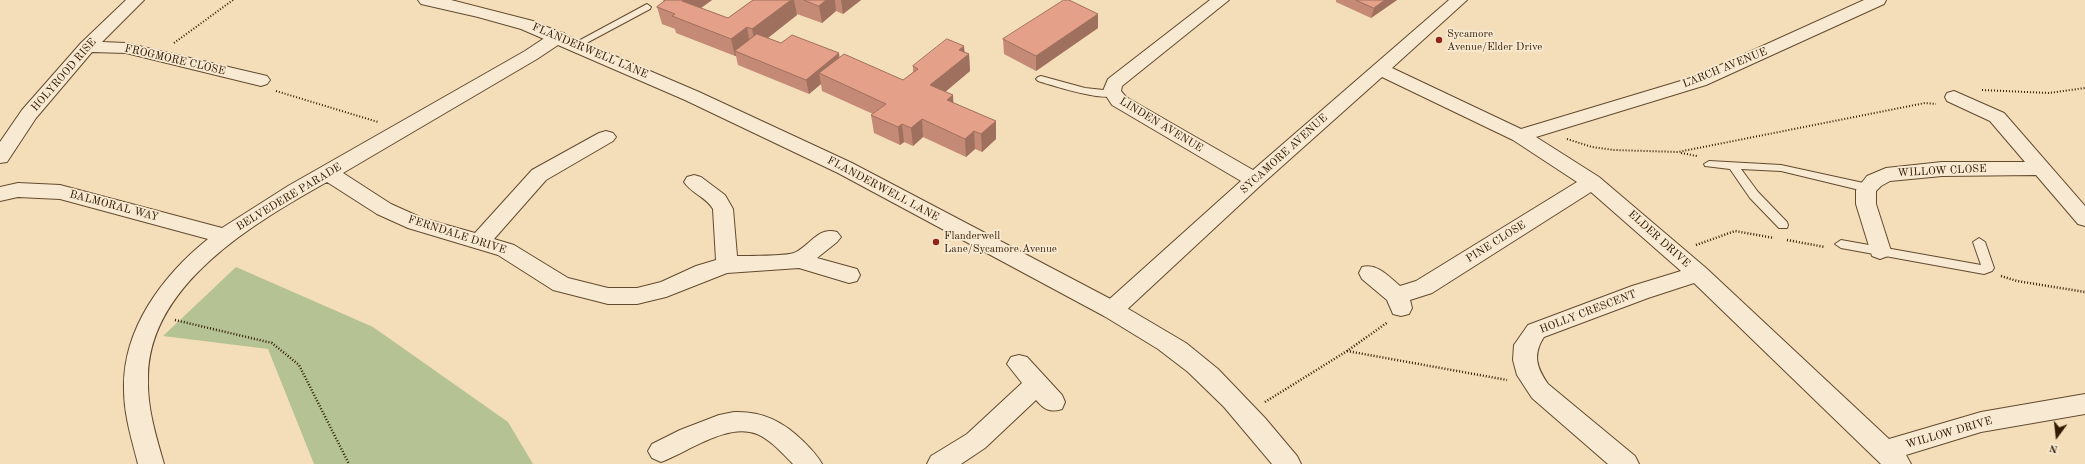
<!DOCTYPE html>
<html>
<head>
<meta charset="utf-8">
<style>
	body { margin:0 }
	#map { position:relative; width:2085px; height:464px; overflow:hidden; background:#f4deb9; font-family:"Old Standard TT",serif }
	canvas { display:block }
	.north { position:absolute; left:2037px; top:416px; width:40px; height:40px; -webkit-text-stroke:3px #f8ead2; paint-order:stroke; rotate:195deg; font-size:11px; font-weight:700; line-height:16px; text-align:center; color:#321900 }
	.north::after { content:''; display:block; margin:auto; width:14px; height:18px; background:#321900; clip-path:polygon(50% 0,100% 100%,50% 72%,0 100%) }
</style>
</head>
<body>
<div id="map">
<canvas width="2085" height="464"></canvas>
<div class="north">N</div>
</div>
<script>
const context = document.querySelector('canvas').getContext('2d');
context.lineJoin = 'round';
function paint(path, color) { context.fillStyle = color; context.fill(path, 'evenodd'); }
function strokePath(path, color, width, dash) { context.strokeStyle = color; context.lineWidth = width; context.lineCap = dash ? 'butt' : 'round'; context.setLineDash(dash || []); context.stroke(path); }
function drawText(font, color, halo, rows, align = 'center') {
  context.font = font + ' "Old Standard TT",serif'; context.lineWidth = 3.5; context.setLineDash([]); context.textBaseline = 'middle'; context.strokeStyle = halo; context.fillStyle = color; for (const [text, x, y, turn = 0] of rows) {
    context.save(); context.translate(x, y); context.rotate((+turn || 0) * Math.PI / 180); context.textAlign = isNaN(turn) ? turn : align; if (halo) context.strokeText(text, 0, 0); context.fillText(text, 0, 0); context.restore();
  }
}
const green = new Path2D(`
	M236,267l137,60 135,95 25,42h-219l-46,-115 -105,-13z`);
const pathFar1 = new Path2D(`
	M174,43l59,-43
	M1982,90l67,3 36,-5
	M276,91l102,31
	M1567,139l25,8 22,3 64,2 247,-49 11,1
	M1681,153l16,3`);
const path = new Path2D(`
	M1787,240l38,7
	M1696,245l39,-14 39,7
	M2001,276l16,5 68,11
	M175,320l97,23 27,22 50,99
	M1347,351l160,29
	M1265,402l82,-51 41,-29`);
const service = new Path2D(`
	M647,4l4,3 -1,2 -71,38 -3,1 -5,-3z
	M1041,76l44,12 28,3 5,3c-9,10 -67,-9 -80,-13l-2,-2 2,-2z
	M1709,161l72,4 87,19 5,4 -5,4 -87,-21 -40,-2 17,23 29,30 1,3 -1,3h-8l-29,-30 -20,-29 -25,-3 -1,-2z
	M1979,238l6,4 9,26 -2,3 -8,3 -143,-26 -6,-4 6,-4 140,25 -8,-23z`);
const minor = new Path2D(`
	M126,0h18l-42,42 24,1 141,33 3,4 -3,4 -6,2 -135,-33 -34,-1 -56,66 -29,44 -7,1v-21l22,-32 59,-67z
	M1210,0h19l-107,86 -1,5 5,6 127,73 196,-170h18l-75,68 129,61 173,-52 170,-77h22l-2,4 -178,81 -170,52 63,40 107,91 183,171 92,-27 104,-18v20l-104,18 -75,23 5,9h-30l-187,-181 -46,15 -104,39c-12,18 -7,31 4,47l87,72 4,8h-31l-76,-66 -15,-23 -4,-15 1,-15 14,-20 104,-39 49,-15 -90,-79 -159,101 -22,7 2,8 -3,6 -8,2 -8,-2 -6,-14 -25,-21 -3,-6 3,-6c16,-4 27,10 38,19l16,-5 161,-99 -64,-42 -131,-63 -121,108 -141,131 -8,2 -8,-2 -3,-6 3,-6 137,-123 -129,-76 -9,-14 5,-12z
	M558,32l6,1 3,4 -3,4 -27,18 -194,114 48,31 31,14 53,15 57,-63 67,-37 7,-2 7,2 3,4 -3,4 -67,39 -52,59 20,6 54,33 40,10h29l24,-6 35,-16 20,-6 -3,-51c-7,-12 -22,-16 -29,-27l3,-5 7,-2 7,2 24,18 8,14 4,47c12,0 48,0 57,-3 16,-7 24,-27 43,-21l4,5 -4,5 -20,16 40,11 3,6 -3,6 -8,2 -50,-15 -72,5 -61,24 -29,7h-29l-55,-14 -55,-35 -90,-27 -31,-14 -50,-32c-71,40 -179,102 -179,196 -1,30 8,58 16,86h-26c-6,-24 -14,-49 -14,-74 -2,-61 39,-115 84,-151l-148,-40 -42,-2 -18,4v-14l18,-4 42,2 162,43 66,-42 237,-135 27,-18z
	M1954,91l50,22 81,93v20l-7,-2 -42,-49 -94,1 -52,5 -9,5 -5,5v13l15,47 -3,5 -8,3 -8,-3 -16,-52v-14l11,-14 19,-8 56,-6h83l-35,-41 -43,-20 -2,-4 2,-4z
	M1019,355l8,2 35,38 3,7 -3,7c-13,4 -18,0 -26,-9l-51,48 -24,16h-34l4,-8 36,-22 55,-51 -15,-19 4,-7z
	M734,412c29,-1 50,10 70,30 7,7 13,13 18,22h-29c-11,-11 -22,-24 -36,-30 -29,-12 -69,18 -96,28l-9,-4 -4,-7 4,-7 28,-14 39,-15z`);
const tertiary = new Path2D(`
	M418,0h33l82,21 166,71 153,71 268,141 66,39 32,26 47,49 32,38 4,8h-29l-48,-57 -36,-35 -30,-23 -54,-33 -266,-143 -153,-73 -164,-71 -43,-12 -57,-13z`);
const wall = new Path2D(`
	M663,0h49l-11,8 27,10 25,-18h108l-18,14 -7,-3 -14,12 -25,-9v1l-29,23 13,5 58,10v5l64,22 10,-8v-6l51,-20v6l5,2 1,17 -25,21 8,3v8l43,18v18l-14,13 -7,-3 -9,8 -43,-20 -10,9 -9,-4 -4,3 -26,-12 -3,-18 2,-1 -51,-23 -1,-7 -12,10 -71,-29 -2,-9h-1l-59,-23 -1,-4 -13,-5 -5,-17 7,-5z
	M1336,0h61l-26,18 -35,-16z
	M1098,14v14l-62,43 -32,-17 -1,-15z`);
const shadedWall = new Path2D(`
	M684,0h28l-25,18 -5,-17z
	M791,0h3l3,15 -41,32 -4,-18z
	M826,0h9l1,11 -14,12 -3,-17z
	M841,0h20l-18,14z
	M1385,0h12l-26,18 3,-10z
	M1098,14v14l-62,43v-15z
	M747,27l3,17 -15,7 1,5h-1l-4,-17z
	M964,46l1,11 4,-3 1,17 -38,32 -2,-18 29,-35z
	M839,53l2,15 -22,5 2,11 -12,10 -3,-14z
	M953,95l1,18 -7,-13z
	M922,119l1,18 -10,9 -2,-18z
	M996,121v18l-14,13 -1,-18z
	M902,124l2,18 -4,3 -2,-18z
	M974,131l1,18 -9,8 -1,-18z`);
const building = new Path2D(`
	M666,0h18l-2,1 46,17 25,-18h38l-39,29 -5,-2 -16,12 -59,-23 3,-2 -18,-7z
	M804,0h22l-7,6z
	M1064,0h5l29,14 -62,42 -33,-17z
	M1356,0h29l-11,8z
	M757,34l24,9 11,-8 47,18 -33,27 -71,-29z
	M947,39l17,7 -5,4 10,4 -39,31 23,10 -6,5 49,21 -15,13 -7,-3 -9,8 -43,-20 -11,9 -9,-4 -4,3 -27,-12 15,-11 -67,-31 25,-19 59,26 15,-11 -5,-3z`);
const markers = [
	[1439,40,4,"#8f2418"],
	[936,242,4,"#8f2418"]
];
const poiNames = [
	["Sycamore",1447,34],
	["Avenue/Elder Drive",1447,47],
	["Flanderwell",944,236],
	["Lane/Sycamore Avenue",944,249]
];
const streetNames = [
	["FLANDERWELL LANE",590,51,23],
	["FROGMORE CLOSE",175,60,13],
	["LARCH AVENUE",1725,68,-22],
	["HOLYROOD RISE",64,75,-49],
	["LINDEN AVENUE",1161,125,31],
	["SYCAMORE AVENUE",1284,154,-42],
	["WILLOW CLOSE",1942,171,-3],
	["FLANDERWELL LANE",883,189,28],
	["BELVEDERE PARADE",289,197,-31],
	["BALMORAL WAY",114,206,15],
	["FERNDALE DRIVE",457,235,18],
	["ELDER DRIVE",1659,239,42],
	["PINE CLOSE",1496,242,-32],
	["HOLLY CRESCENT",1588,312,-21],
	["WILLOW DRIVE",1949,433,-16]
];
paint(green, '#b5c294');
strokePath(service, '#624a2e', 2);
strokePath(minor, '#624a2e', 2);
strokePath(tertiary, '#624a2e', 2);
strokePath(pathFar1, '#321900', 2, [1, 2]);
strokePath(path, '#321900', 2.5, [1, 2]);
paint(service, '#f8ead2');
paint(minor, '#f8ead2');
paint(tertiary, '#f8ead2');
paint(wall, '#c48a75');
paint(shadedWall, '#a0705f');
paint(building, '#e4a088');
strokePath(building, '#a0705f', 1);
for (const [x, y, r, color] of markers) { const dot = new Path2D(); dot.arc(x, y, r, 0, 2 * Math.PI); context.fillStyle = color; context.fill(dot); strokePath(dot, '#f8ead2', 1.5); }
drawText('11px', '#321900', '#f8ead2', poiNames, 'left');
drawText('11px', '#321900', '#f8ead2', streetNames);
</script>
</body>
</html>
